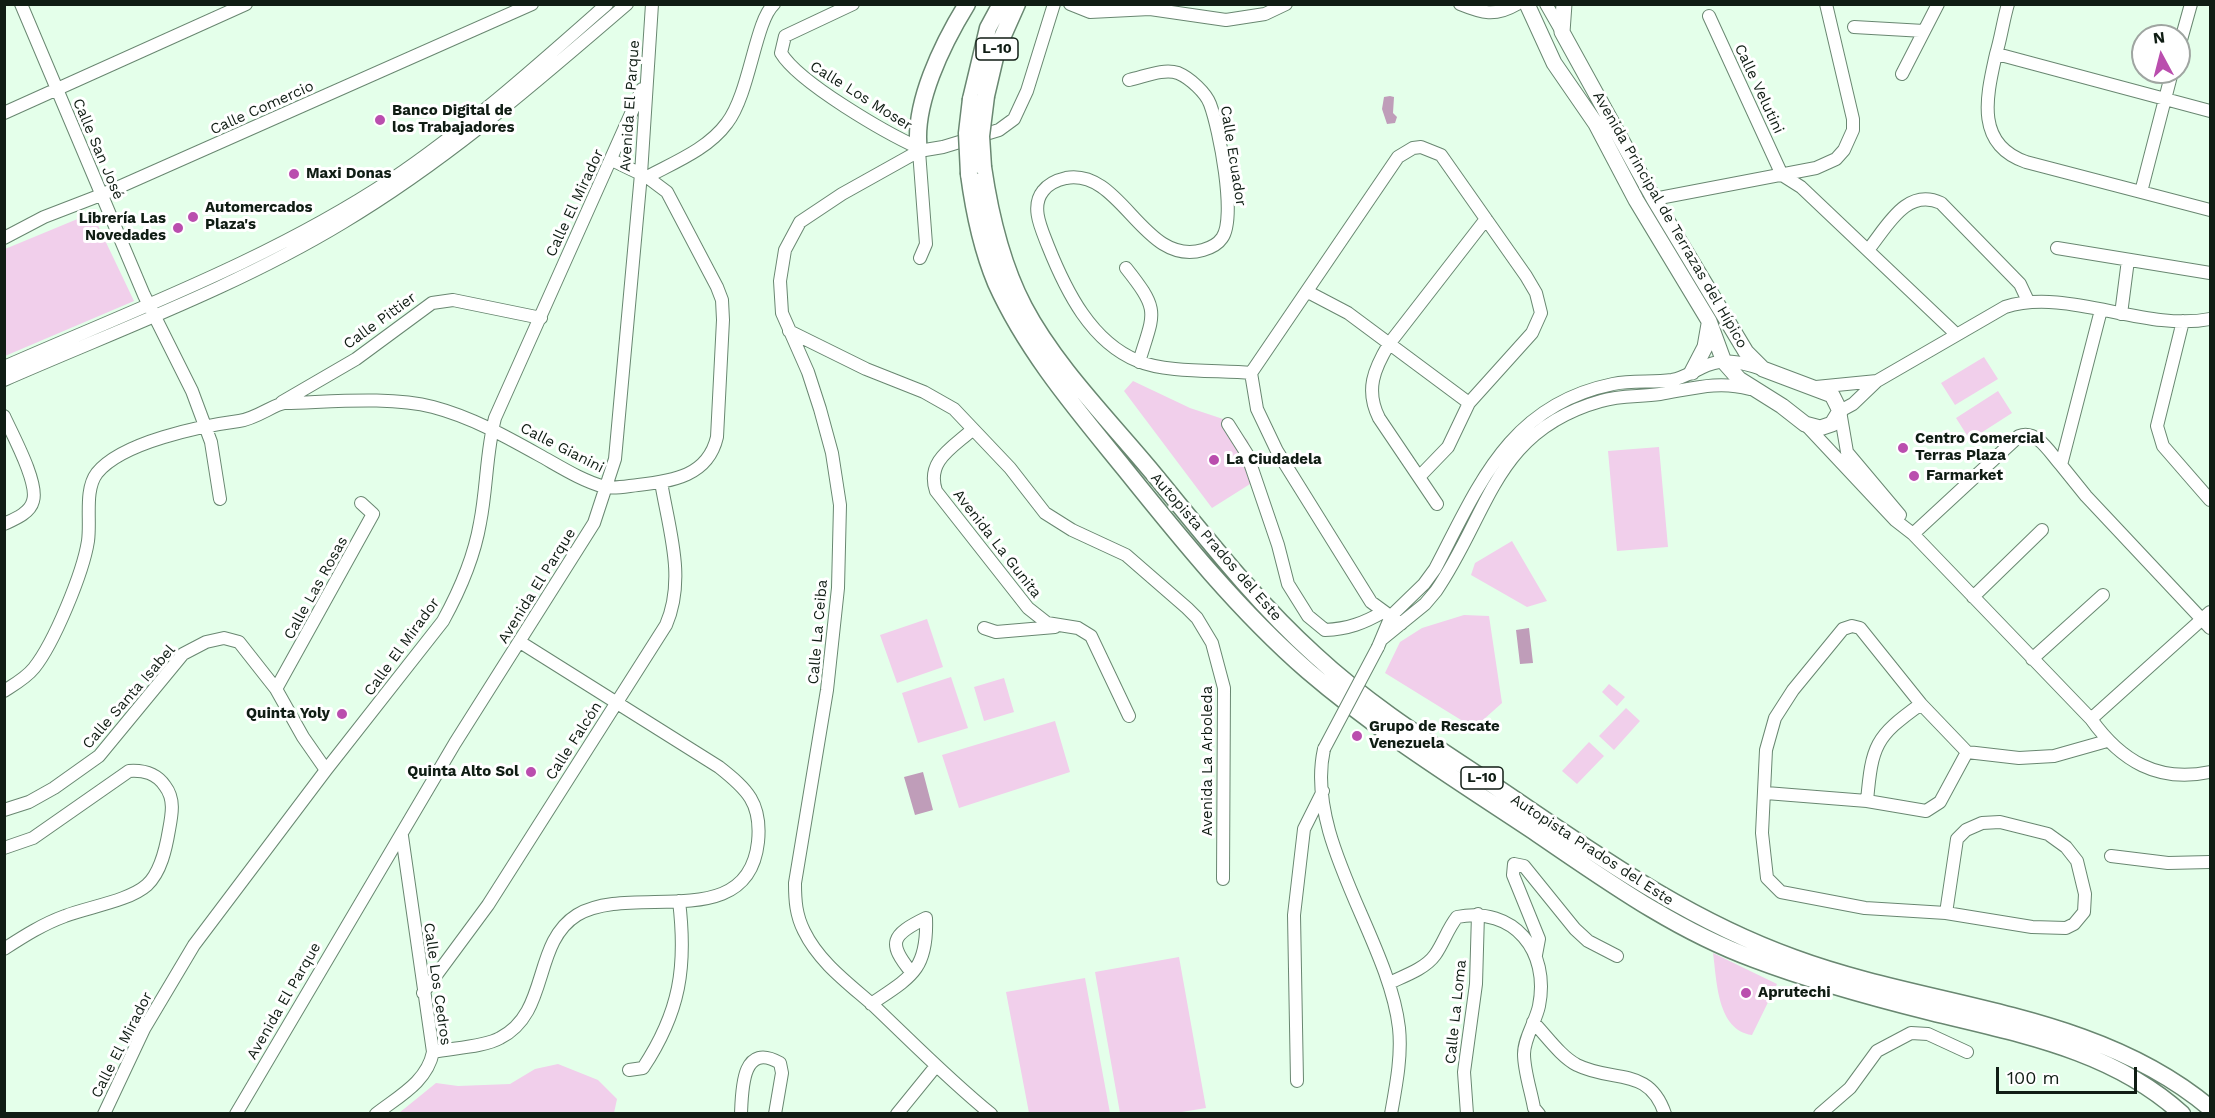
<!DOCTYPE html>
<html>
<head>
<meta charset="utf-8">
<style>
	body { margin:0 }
	#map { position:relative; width:2215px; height:1118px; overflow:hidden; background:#e4ffea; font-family:"Work Sans",sans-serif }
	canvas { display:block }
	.frame { position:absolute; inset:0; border:6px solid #101d14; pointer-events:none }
	.north { position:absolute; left:2131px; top:24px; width:60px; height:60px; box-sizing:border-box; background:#fff; border:2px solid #9fa5a1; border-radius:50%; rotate:353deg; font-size:16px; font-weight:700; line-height:24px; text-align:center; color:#101d14 }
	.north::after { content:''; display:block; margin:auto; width:21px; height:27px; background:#ba4eae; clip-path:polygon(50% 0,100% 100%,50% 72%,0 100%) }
	.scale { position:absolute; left:1996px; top:1067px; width:141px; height:27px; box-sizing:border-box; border:3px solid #101d14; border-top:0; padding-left:8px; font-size:18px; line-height:21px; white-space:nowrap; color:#101d14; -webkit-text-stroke:4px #fff; paint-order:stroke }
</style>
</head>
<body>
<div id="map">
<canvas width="2215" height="1118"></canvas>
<div class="frame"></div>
<div class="north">N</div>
<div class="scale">100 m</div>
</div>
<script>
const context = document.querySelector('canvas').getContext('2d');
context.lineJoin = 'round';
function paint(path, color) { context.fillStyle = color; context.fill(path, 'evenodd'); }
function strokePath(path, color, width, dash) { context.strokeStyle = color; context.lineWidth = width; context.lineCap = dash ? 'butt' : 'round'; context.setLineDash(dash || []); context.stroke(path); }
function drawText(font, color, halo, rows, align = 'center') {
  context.font = font + ' "Work Sans",sans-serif'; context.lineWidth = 6; context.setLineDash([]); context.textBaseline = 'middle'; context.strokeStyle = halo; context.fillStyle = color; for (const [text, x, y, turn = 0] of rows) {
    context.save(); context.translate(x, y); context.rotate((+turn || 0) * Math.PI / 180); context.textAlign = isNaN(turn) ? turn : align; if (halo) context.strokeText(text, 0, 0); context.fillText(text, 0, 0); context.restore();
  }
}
const green = new Path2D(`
	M92,213l42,88 -129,55v-107z
	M1984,357l14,22 -43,26 -14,-22z
	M1133,381l57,27 42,14 16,19 10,38 -46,29 -88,-117z
	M1998,391l14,22 -42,27 -14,-22z
	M1659,447l9,100 -51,4 -9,-100z
	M1512,541l35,60 -20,6 -56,-32 4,-12z
	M1464,615l25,1 13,87 -28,25 -89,-55 15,-31 22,-14z
	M927,619l16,48 -46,16 -17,-48z
	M951,677l17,51 -50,15 -16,-50z
	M1004,678l10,34 -30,9 -10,-34z
	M1609,684l16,13 -8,9 -15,-14z
	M1626,708l14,13 -26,29 -15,-14z
	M1055,721l15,51 -111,36 -17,-53z
	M1589,742l15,14 -27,28 -15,-13z
	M1713,953l64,31 -25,51c-35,-5 -35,-54 -39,-82z
	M1179,957l27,151 -30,5h-56l-25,-141z
	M1085,978l25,135h-81l-23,-121z
	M558,1064l40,16 19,19 -3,14h-215l37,-30 22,3 52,-2 25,-15z`);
const water = new Path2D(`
	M1390,96l4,1 -1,16 4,4 -2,6 -8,1 -5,-15 2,-12z
	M1529,628l4,35 -13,1 -4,-34z
	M923,772l10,38 -18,5 -11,-38z`);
const minor = new Path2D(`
	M21,4l123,291 48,96 19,51 9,57
	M853,4l-68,32 -4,17c18,30 105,80 138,95
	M1070,4l20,8 60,-3 76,11 39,-6 21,-10
	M1460,4c22,9 35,13 57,0
	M1546,4l16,28
	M2008,4c-5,17 -7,34 -12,50 -9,41 -22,90 30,108l184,48
	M1709,16l73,159
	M1854,27l70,4
	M2179,47l12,-43
	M1997,54l213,57
	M1902,74l36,-70
	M1129,80c15,-3 34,-12 49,-7 12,5 28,20 32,31 9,24 27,114 12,134 -4,6 -12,10 -19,12 -60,17 -81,-82 -137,-72 -9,2 -17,5 -23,13 -13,16 -1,39 5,55 18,45 43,96 90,115 28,12 81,9 113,12
	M4,113l242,-109
	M919,151l7,93 -6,14
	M1782,175l19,12 155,147
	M647,177c28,-15 61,-28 80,-54 23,-30 28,-102 47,-119
	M2141,192l31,-120
	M1654,199l162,-31 20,-9 8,-9 9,-20v-11l-27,-115
	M4,238l40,-21 57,-22 431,-191
	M2057,248l153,25
	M1868,250c19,-23 38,-63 73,-47l79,81 8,17
	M1126,268c35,44 28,44 13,94
	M1308,292l40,21 121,90
	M2101,310l-40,155 25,31 124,132
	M2121,314l7,-54
	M2183,321l-26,105 6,20 47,54
	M789,331l77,38 58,23 30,17 56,59 35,45 27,17 54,25 61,53 10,10 15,25 12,45 -1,191
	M4,367c132,-58 269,-109 388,-188 77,-52 146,-114 215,-175
	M4,380c114,-50 232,-93 338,-157 104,-62 193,-140 285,-219
	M1816,387l61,-6
	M282,402l74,-43 76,-56 21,-3 88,18
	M4,416c8,18 35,67 29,85 -3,12 -18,18 -29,23
	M1228,424l19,30 31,91 10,39 20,32 17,14c23,-1 39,-7 58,-18
	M1805,424l90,96 18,14 178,185c30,42 67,64 119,53
	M972,430c-20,18 -46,31 -36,61l92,117 19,15 31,5 13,8 38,80
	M1437,504l-58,-86c-14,-28 -5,-49 10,-74l97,-125
	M1900,515l-53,-63 -7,-41 13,-7 24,-23 128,-74c62,-20 140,25 205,12
	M1913,534l106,-98c18,-7 31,17 42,29
	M1973,597l69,-67
	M1401,624l-30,-22 -94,-151 -20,-42 -6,-36 147,-216 15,-9 8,-1 20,8 85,121 10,17 5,20 -9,20 -63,70 -21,44 -28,29
	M984,628l12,4 59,-5
	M1382,639l43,-35 11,-13c54,-79 58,-160 165,-190 19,-6 39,-4 59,-7 31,-5 58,-14 90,-5
	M1378,647l13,-31 33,-32 11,-15c44,-84 74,-164 178,-185 20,-4 40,-1 59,-4 11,-2 20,-8 29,-12 21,-11 40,-6 61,1
	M2032,659l71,-64
	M276,689l97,-175 -12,-11
	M4,691c11,-7 22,-13 30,-23 20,-25 49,-95 54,-127 3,-21 -4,-51 9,-68 25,-31 104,-47 142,-52 17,-2 37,-18 46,-18 45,-1 106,-7 148,4 38,10 72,29 106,48 20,11 43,26 66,32 10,2 23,-1 33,-2 35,-4 70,-9 79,-48l6,-117 -1,-20 -5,-13 -50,-95 -20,-15 -35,-17
	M2091,719l119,-107
	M1324,749c-20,90 65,191 75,279 3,28 -3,58 -8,86
	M1766,793l101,8 59,10 14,-9 27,-50
	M1867,801c5,-56 8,-64 54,-97
	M4,810l25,-8 25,-14 45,-32 84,-102 23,-12 18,-4 15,4 37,47 27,48 23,33
	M4,848l29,-10 96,-67c15,-1 27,2 36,15 10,13 7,28 4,44 -3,18 -8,42 -22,55 -18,16 -59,22 -82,31 -22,8 -41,20 -61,33
	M2111,856l57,7 42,-1
	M1946,913l11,-74 9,-9 16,-7 18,-1 48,12 18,13 11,14 8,33 -1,18 -10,12 -8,4 -34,-1 -86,-14 -81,-5 -84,-16 -14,-14 -5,-45 4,-83 9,-32 18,-28 50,-61 9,-3 8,2 61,76 46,48 52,6 35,-2 53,-15
	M1536,955l3,-16 -26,-64 1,-11 10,2 51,63 13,12 29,15
	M1389,983c15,-7 36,-14 46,-28 9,-13 12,-25 22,-38 57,-11 93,34 82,89 -3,15 -15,32 -15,48 0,17 7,37 10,54l5,6
	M423,993l65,-88 178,-280c20,-46 3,-95 -5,-143
	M871,1004c40,-27 57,-34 55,-86 -35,17 -39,25 -14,55
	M1533,1022c13,13 27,34 44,43 36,18 72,1 88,49
	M433,1052c19,-4 51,-5 67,-14 50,-25 32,-95 77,-123 55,-33 171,20 181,-73 4,-39 -11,-53 -39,-75l-199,-125
	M629,1070l14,-2c37,-56 44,-101 36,-167
	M1297,1081l-3,-166 10,-86 19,-38
	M104,1114l40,-85 50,-84 132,-175 117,-149c17,-31 31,-63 37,-98 7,-35 6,-70 15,-105l147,-329
	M236,1114l219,-371 139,-220 21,-64 26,-285 11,-170
	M376,1114c23,-18 51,-32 57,-62l-31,-216
	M741,1114c1,-25 1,-73 39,-51l2,10 -7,41
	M897,1114l39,-48
	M991,1114c-42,-34 -79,-72 -118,-109 -25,-22 -54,-43 -69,-74 -8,-16 -9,-30 -9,-48l32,-193 11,-102 2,-83 -8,-52 -12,-44 -12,-37 -26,-59 -2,-32 5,-31 15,-28 42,-28 77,-43 24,-4 56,-17 15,-11 13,-28 27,-87
	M1467,1114l-3,-42 12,-88 2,-70
	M1820,1114l30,-26 27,-37 34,-18 17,1 39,18`);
const major = new Path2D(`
	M1527,4l27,59 42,61 40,76 73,121 15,41 15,17 43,27 23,18 15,4 12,-4 8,-13 -8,-16 -69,-26 -17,-17 -92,-153 -92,-167 2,-28
	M1692,372l13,-25 4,-23`);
const highway = new Path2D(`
	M986,96l11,-47 20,-45
	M971,99l17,-71 13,-24
	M919,151c-7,-46 24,-108 48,-147
	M983,167c7,48 18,96 41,140 31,59 86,114 129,166 52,63 101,127 162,182 56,52 121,92 184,134 95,64 186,130 295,169 138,51 299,52 416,150
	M969,174c5,38 12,73 27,109 31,69 81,127 128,185 57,71 115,143 184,203 71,61 152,111 230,163 69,47 137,96 216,125 58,22 117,38 177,53 89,22 181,38 251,102`);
const minorBridge = new Path2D(`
	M1324,749l54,-102`);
const highwayBridge = new Path2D(`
	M983,167l-2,-31 5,-40
	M969,174l-2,-41 4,-34`);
const markers = [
	[380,120,6,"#ba4eae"],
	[294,174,6,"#ba4eae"],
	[193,217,6,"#ba4eae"],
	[178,228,6,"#ba4eae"],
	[1903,448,6,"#ba4eae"],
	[1214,460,6,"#ba4eae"],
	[1914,476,6,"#ba4eae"],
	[342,714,6,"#ba4eae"],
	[1357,736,6,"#ba4eae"],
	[531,772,6,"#ba4eae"],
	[1746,993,6,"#ba4eae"]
];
const shields = [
	[997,49,42],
	[1482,778,42]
];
const shieldNames = [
	["L-10",997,49],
	["L-10",1482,778]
];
const streetNames = [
	["Calle Velutini",1759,89,65],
	["Calle Los Moser",861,96,32],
	["Avenida El Parque",630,106,-86],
	["Calle Comercio",262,108,-24],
	["Calle San José",98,149,67],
	["Calle Ecuador",1233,156,81],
	["Calle El Mirador",575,203,-65],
	["Avenida Principal de Terrazas del Hípico",1670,220,60],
	["Calle Pittier",380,321,-36],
	["Calle Gianini",562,448,27],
	["Avenida La Gunita",997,544,52],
	["Autopista Prados del Este",1216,547,49],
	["Avenida El Parque",537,586,-58],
	["Calle Las Rosas",316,588,-61],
	["Calle La Ceiba",818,632,-85],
	["Calle El Mirador",402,647,-54],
	["Calle Santa Isabel",129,697,-49],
	["Calle Falcón",574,741,-57],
	["Avenida La Arboleda",1208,761,-90],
	["Autopista Prados del Este",1592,850,33],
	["Calle Los Cedros",437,984,82],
	["Avenida El Parque",284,1001,-60],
	["Calle La Loma",1456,1012,-84],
	["Calle El Mirador",122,1045,-63]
];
const poiNames = [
	["Banco Digital de",392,111],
	["los Trabajadores",392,128],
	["Maxi Donas",306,174],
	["Automercados",205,208],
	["Plaza's",205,225],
	["Librería Las",166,219,"right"],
	["Novedades",166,236,"right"],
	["Centro Comercial",1915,439],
	["Terras Plaza",1915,456],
	["La Ciudadela",1226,460],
	["Farmarket",1926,476],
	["Quinta Yoly",330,714,"right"],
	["Grupo de Rescate",1369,727],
	["Venezuela",1369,744],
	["Quinta Alto Sol",519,772,"right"],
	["Aprutechi",1758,993]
];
paint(green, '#f1cfeb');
paint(water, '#bf9db9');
strokePath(minor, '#698771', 14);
strokePath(major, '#698771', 17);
strokePath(highway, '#698771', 19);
strokePath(minor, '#fff', 12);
strokePath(major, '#fff', 15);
strokePath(highway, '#fff', 16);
strokePath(minorBridge, '#698771', 14, []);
strokePath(highwayBridge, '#698771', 19, []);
strokePath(minorBridge, '#fff', 12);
strokePath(highwayBridge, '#fff', 16);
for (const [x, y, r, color] of markers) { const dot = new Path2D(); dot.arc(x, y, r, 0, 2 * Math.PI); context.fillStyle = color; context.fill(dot); strokePath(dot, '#fff', 2); }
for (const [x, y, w] of shields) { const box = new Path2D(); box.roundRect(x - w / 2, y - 11, w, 22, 4.5); context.fillStyle = '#fff'; context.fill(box); strokePath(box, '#101d14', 1.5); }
drawText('bold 14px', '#101d14', null, shieldNames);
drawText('15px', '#101d14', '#fff', streetNames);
drawText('bold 15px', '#101d14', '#fff', poiNames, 'left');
</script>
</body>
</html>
